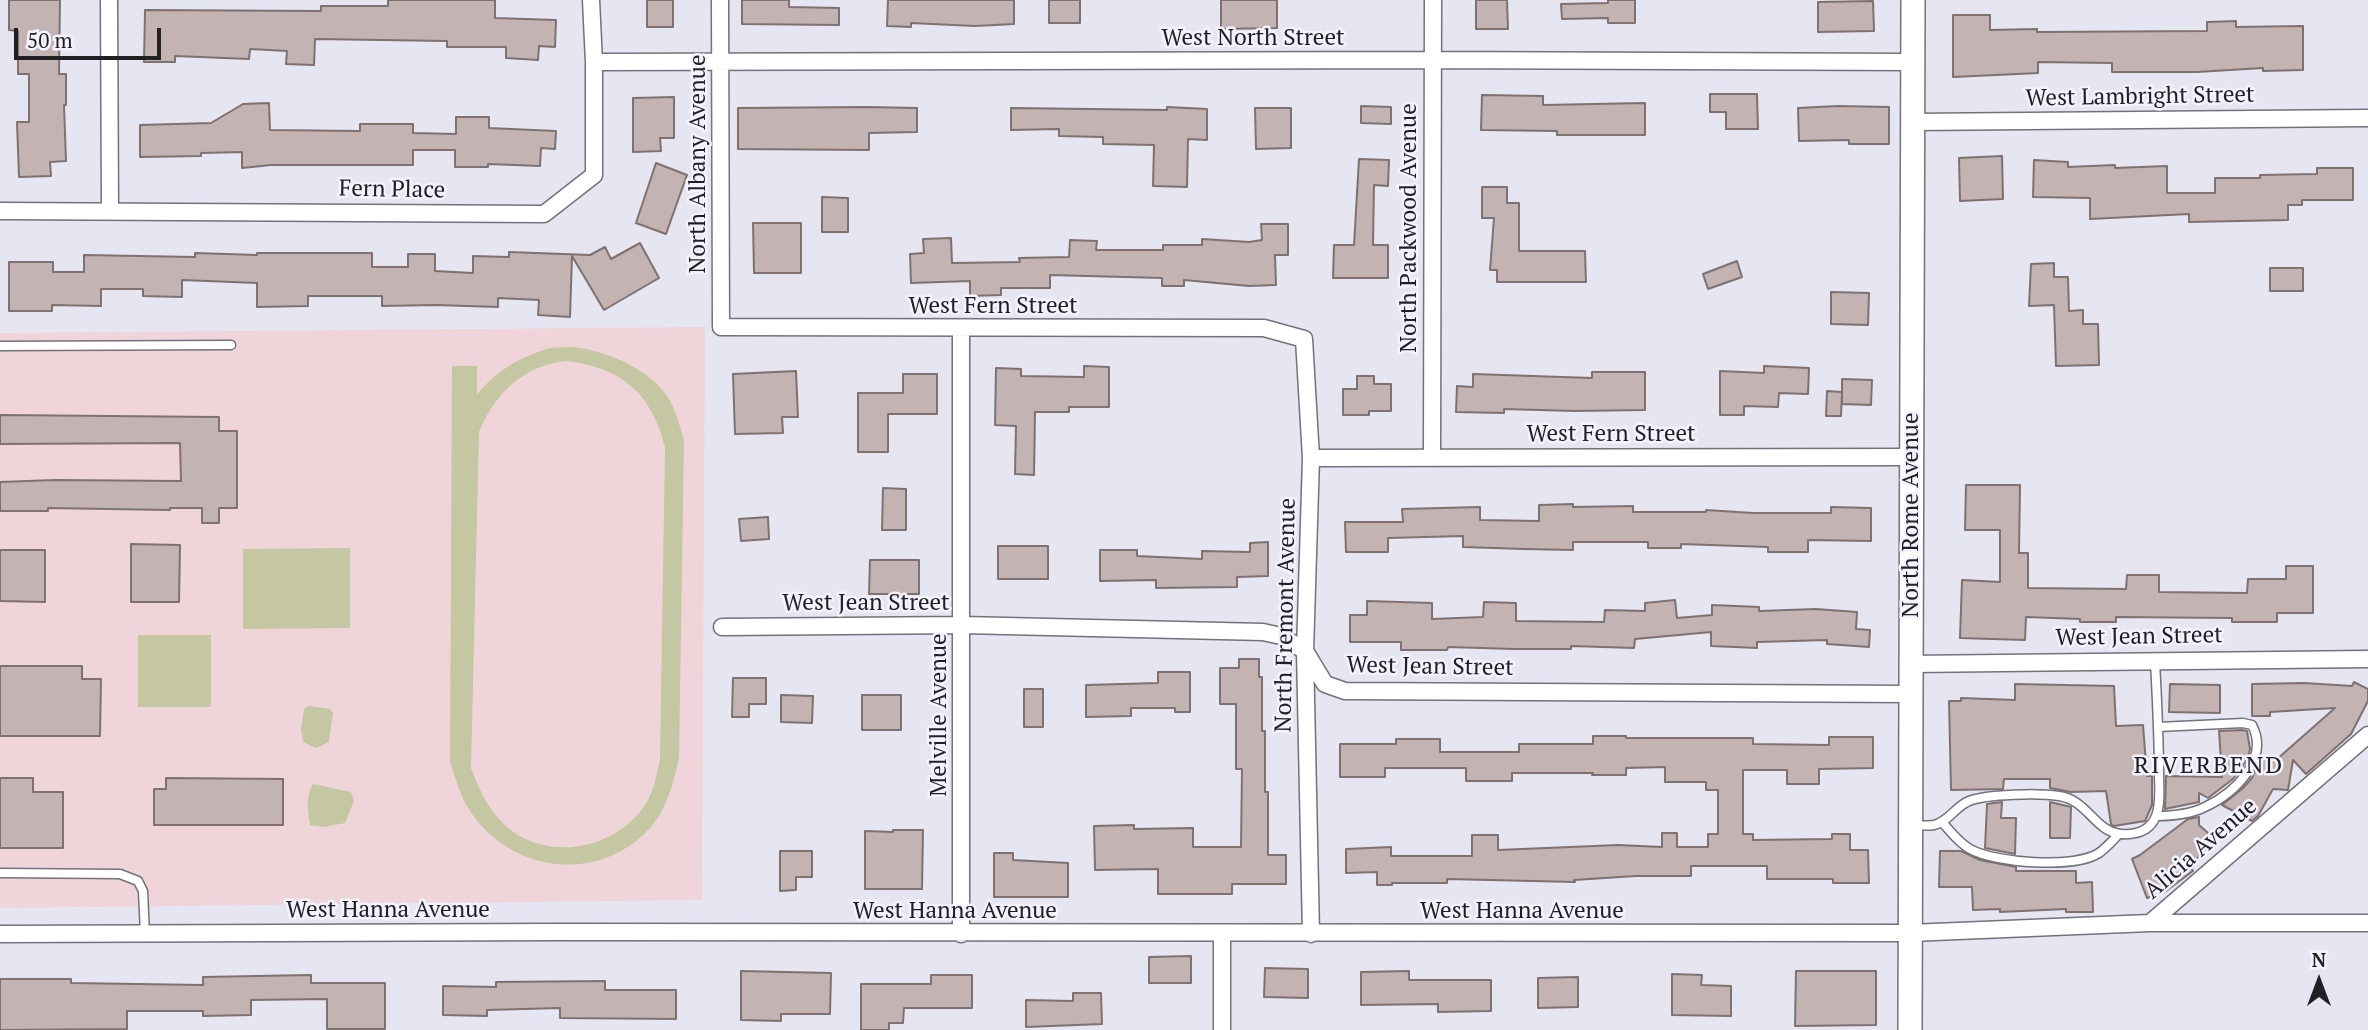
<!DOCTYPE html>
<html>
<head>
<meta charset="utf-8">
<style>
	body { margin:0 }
	#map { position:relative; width:2368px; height:1030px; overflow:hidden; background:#e6e5f2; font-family:"PT Serif",serif }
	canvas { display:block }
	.north { position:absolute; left:2284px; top:946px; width:70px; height:70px; -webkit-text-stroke:5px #f3f2fd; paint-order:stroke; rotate:0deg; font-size:19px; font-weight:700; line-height:28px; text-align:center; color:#201f24 }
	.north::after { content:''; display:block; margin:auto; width:24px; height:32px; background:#201f24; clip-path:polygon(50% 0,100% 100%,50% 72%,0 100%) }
	.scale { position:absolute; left:14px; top:28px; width:147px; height:32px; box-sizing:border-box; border:4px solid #201f24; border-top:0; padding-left:9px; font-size:21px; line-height:24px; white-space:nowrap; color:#201f24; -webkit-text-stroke:5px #f3f2fd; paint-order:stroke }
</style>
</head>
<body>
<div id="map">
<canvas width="2368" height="1030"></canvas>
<div class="north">N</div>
<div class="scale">50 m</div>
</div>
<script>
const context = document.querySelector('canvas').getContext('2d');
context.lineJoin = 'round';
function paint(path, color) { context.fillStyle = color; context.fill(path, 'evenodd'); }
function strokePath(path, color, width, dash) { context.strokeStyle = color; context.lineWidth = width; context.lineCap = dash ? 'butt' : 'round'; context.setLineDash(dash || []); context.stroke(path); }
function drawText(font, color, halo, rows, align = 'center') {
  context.font = font + ' "PT Serif",serif'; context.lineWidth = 5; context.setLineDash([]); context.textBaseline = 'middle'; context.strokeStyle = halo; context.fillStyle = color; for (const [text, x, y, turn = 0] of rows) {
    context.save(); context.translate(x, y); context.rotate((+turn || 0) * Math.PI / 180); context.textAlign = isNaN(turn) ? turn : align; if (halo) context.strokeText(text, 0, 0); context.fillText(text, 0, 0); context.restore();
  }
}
const education = new Path2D(`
	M705,327l-3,573 -702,8v-575z`);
const green = new Path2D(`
	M549,348c10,0 22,-2 32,0 32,6 70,22 88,51 7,12 11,28 15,41l-5,318c-5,22 -11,47 -25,65 -50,62 -142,52 -184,-12 -10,-15 -15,-33 -20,-50l2,-395h25v28c25,-27 38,-34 72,-46zM565,361c56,6 86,31 100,86l-5,312c-3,14 -5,28 -12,41 -27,48 -98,64 -141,27 -18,-16 -28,-37 -36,-59l8,-336c16,-38 43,-66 86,-71z
	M350,548v80l-107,1v-80z
	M138,635h73v72h-73z
	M308,706l22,3 3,4 -4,29 -13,6 -13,-6 -2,-13 3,-20z
	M313,784l38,8 3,9 -9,22 -21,4 -14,-2c-2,-13 -5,-29 3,-41z`);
const building = new Path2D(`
	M9,0h51l-1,74h7v31h-2l2,56 -16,1 1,14 -32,1 -2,-55h12v-48h-11v-43l-9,-1z
	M388,0h107v18l61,2 -1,27 -16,-1 -1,14 -32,-2v-11h-59v-6l-132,-2 -1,26 -28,-1 1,-13 -37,-2 -1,10 -74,-3v6h-31l1,-52 176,1v-5h67z
	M647,0h26v27h-26z
	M742,0h47v7l50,1v17l-97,-1z
	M888,0h126v24l-39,2 -64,-3v4l-24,-1z
	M1049,0h31v23h-31z
	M1221,0h56v28l-56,1z
	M1476,0h31l1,29h-32z
	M1608,0h27v23h-27v-5l-46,1 -1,-15 47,-1z
	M1873,1l1,30 -56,1v-30z
	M1953,15h37v15l47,-1v3l170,-1v-9l29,-1v6l67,-1v44l-40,1v-3l-66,4h-85v-9l-74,-1v11l-85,4z
	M1710,94h47l1,35h-32v-17h-16z
	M1482,95l61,1v9l102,-2v32h-88v-4l-76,-1z
	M674,97v41h-14l1,13 -28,1v-54z
	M269,103l1,27 90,1v-7h53v9l43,1v-17h33v11l67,3 -1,18 -14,-1 -1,18 -52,-2v3h-33v-17h-42v15h-142l-29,3v-16l-41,1v3l-61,1v-32l71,-2 32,-19z
	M1361,106l30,1v17l-30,-1z
	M1838,106l51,1v37h-40v-4l-50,1 -1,-33z
	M869,107l48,1v24l-48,1v17l-131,-1v-41z
	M1167,107l40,2v31l-19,-1 -1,48 -34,-1 1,-41 -51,-1v-7l-44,-1v-7l-48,1v-22l156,2z
	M1255,108h36v40l-35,1z
	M2002,156l1,43 -43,2 -1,-43z
	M1359,159l30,1 -1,26 -14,-1 -1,60h15v33h-55l1,-33h20z
	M2034,160l34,2v5l47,-2v3l52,-2v27h48v-15h45v-3l57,-1v-6h36v32h-51v5h-14v15l-99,2v-8l-99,5v-21l-57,-1z
	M656,163l31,12 -21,59 -30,-11z
	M1482,187h25v16h12v48h66l1,31h-89v-12h-7l4,-52h-12z
	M822,197l26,1v34h-26z
	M753,223h48v50h-47z
	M1261,224h27v31h-13l1,30 -27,1 -65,-6v6h-22v-8l-112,-3v13h-49v7l-31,1v-15l-59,2 -1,-29 14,-1 -1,-14 28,-1 1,25 68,-1 -1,-4 50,-1 1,-17 27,1 -1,9h67v-5h39v-6l47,3 13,-2z
	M640,243l19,35 -55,32 -32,-54 -2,61 -32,-2 1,-15 -41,-2v9l-63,-2 -53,1v-10h-74v10l-51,1v-24l-75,-3v17l-39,-1v-7h-42v17l-49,-1v6h-43v-49h44v10h31v-17l111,2v-4l62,2v-2h115v14h36v-13h27v17l38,2v-17l36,1v-5l81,3 15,-8 6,12z
	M1737,261l5,16 -34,12 -5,-15z
	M2054,263v14h14l1,34 14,-1v14h15l1,41 -43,1 -2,-61 -25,1 2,-42z
	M2270,268h33v23h-33z
	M1831,292l38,1 -1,32 -37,-1z
	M1084,366l25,1v40h-40v5h-34l-1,63 -19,-1 1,-48 -21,-1 1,-57 25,1v7l63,1z
	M1764,366l45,2 -1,26 -29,-1 -1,14 -34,-1v9h-24v-44l44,2z
	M796,371l2,46h-16l1,16 -48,1 -2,-60z
	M1592,372h53v38l-70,1 -71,-2v4l-48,-1 1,-26 16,1v-13l119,4z
	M903,374h34v40h-49v38h-30v-59h45z
	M1357,376h17v8h17v27h-22v4h-26v-26h14z
	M1842,379l30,1 -1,25 -29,-1z
	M1827,391l15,1 -1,24h-15z
	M0,415l219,2v14h18v77h-18v15h-17v-15h-32v2l-122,-2v3h-48v-29l55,-2 126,1 -1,-38 -180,1z
	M1966,485h54l-1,68h9v35l98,1 1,-14h32v17l88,1 1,-14h38v-13h27v47h-36v9h-45v-4l-116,-1v5h-36v-3l-54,-2 -1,23 -65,-2 2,-58 38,2v-52h-35z
	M883,488l23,1v41h-24z
	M1573,504v3l60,-1v6h73v-2l47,3h78v-6l40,1v33l-63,-1v12h-40v-5l-87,-3v4h-33v-6h-75v8l-49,-1 -61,-2v-11l-75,2v14h-42l-1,-30h58l-1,-13 78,-2v13l59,1v-16z
	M768,517l1,22 -28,2 -2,-22z
	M1268,542v34l-31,1v10l-81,1v-8l-56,1v-31h37v6l65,3v-8l48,1v-9z
	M131,544l49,1 -1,57h-48z
	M998,546h50v33h-50z
	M0,550h45v52l-45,-1z
	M870,560h49v34h-50z
	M1675,600l2,18 35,-3v-10l47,2v4l57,-2 41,3 -1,17 14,1 -1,17 -42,-3v-4l-70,2v6l-46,-2v-14l-76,7 -1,9 -63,-2v3h-57l-66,-2 -1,3h-46v-8h-51v-27h17v-14l65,2v16l51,-2 1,-15 32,1v18l88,1 1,-12 40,1v-8z
	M1239,659h20v18h3v54h3v61h3v63h18v29h-54v10h-74v-25l-63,1 -1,-44 40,-1v4l59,-1v19h48l1,-78h-6v-65h-16v-36h19z
	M0,666h82v13h19l-1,57h-100z
	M1158,672h32v40h-15v-4h-44v8l-45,1v-32l72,-2z
	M733,678h33v26h-17v13h-17z
	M2354,682l14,7v12l-17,33 -45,40 -13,-14 -5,30 -15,-1 -15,27 -6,5 -30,-16 20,-16 10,-11 9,-21 15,3 59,-52 -65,4v4h-18v-32l52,-1 48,3z
	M2015,684l99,2 2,40 27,-1 4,51h5v29l-7,16 -31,5 -3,-2 -5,-33 -35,1 -21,-4v-9h-46l-1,10 -52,1 -2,-89h12v-3l54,2z
	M2170,684l50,1v28l-51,-1z
	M1024,689h19v38h-19z
	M781,695l32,1 -1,27 -31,-1z
	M862,695h39v35h-39z
	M2242,730l5,1 3,18 -3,11 -14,19 -25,19 -9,-5v9l-34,7 1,-33 56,1 -3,-46z
	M1593,736h33v2h127v6l76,1v-8h44v31l-54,1v15h-32v-14h-44v64h10v6l79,-1v-5h18v16h18l1,33h-36v-4h-66v-13h-76v10h-55l-62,4 1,2 -128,-3v4h-55v2h-15v-13l-31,1v-24l45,-2v9h81v-21h26v15l120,-5 44,2v-14h15v14h31v-13h10v-44h-12v-8h-41v-15l-39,1v7h-34l1,-2h-81v8h-46v-13h-81v9h-45v-33h56v-5h44v13h79v-8h74z
	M0,778h33v14h30v56h-63z
	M166,778l117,1v46h-129v-36h12z
	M2002,802l-1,16h15l-1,36 -30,-6 2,-44z
	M2050,802l21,5 -1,31h-20z
	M2199,817v8l16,14 -25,27 3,5 -27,20 -19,7 -15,-39 8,-4 48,-36z
	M893,830h30l-1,59h-57v-58l28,1z
	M780,851h32v26h-16v13l-16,1z
	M1940,851h21l19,9 36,7v4h60v12l16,-1 1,30h-27v-3l-66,3v-3l-27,1 -1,-23h-33z
	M994,853h19v7l55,3v34h-74z
	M1191,956v27h-42v-26z
	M1265,968l43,1v29l-44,-1z
	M741,971l90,2 -1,41h-49v7l-40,-1z
	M1409,971v9h82v31l-53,1v-8l-77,1v-33z
	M1796,971h80v54l-81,1z
	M1672,974l30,1 -1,10 30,1v30l-59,-1z
	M311,975v8h74v46h-58v-30l-76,1v15l-48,1v-5h-76v18l-127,1v-51h71v4l132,2v-8z
	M931,975h41v33h-68l-1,15h-14v7h-28v-46h70z
	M1578,977v30l-40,1v-30z
	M605,981v9h71v29l-116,-1v-10l-73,2v6l-44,-1v-29l53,1v-5z
	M1073,993h28l1,31 -76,3v-27l47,1z`);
const lane = new Path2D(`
	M0,346l231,-1
	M2156,816c16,0 35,-2 49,-9 30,-14 65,-48 47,-82l-9,-2 -85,4
	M1942,822c8,9 17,21 28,27 25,14 104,20 129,4 7,-5 14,-13 20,-19
	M1913,826c7,-1 15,0 21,-1 14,-3 22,-19 35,-24 18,-7 70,-8 90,-5 29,4 36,36 62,38 15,1 29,-3 35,-18 5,-12 3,-29 3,-42 0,-38 -2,-75 -4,-113
	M0,873l120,1 18,7 5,10 2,43`);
const street = new Path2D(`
	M109,0l1,210
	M720,0l1,327 543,1 40,11 7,119 -6,193 6,283
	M594,62l838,-2 480,2
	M1912,122l456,-4
	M0,211l544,3 50,-39v-113l-3,-62
	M1432,457l1,-457
	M1311,458l600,-1
	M722,627l241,-2 300,7 18,4 24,15 20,33 20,7 565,3
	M1910,664l458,-5
	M2150,923h218
	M0,934l559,-2 1351,1 240,-10 218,-188
	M961,934v-605
	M1222,1030v-96`);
const secondary = new Path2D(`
	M1910,1030l3,-1030`);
const streetNames = [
	["West North Street",1253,38],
	["West Lambright Street",2140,97,-1],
	["North Albany Avenue",698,164,-90],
	["Fern Place",392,190,1],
	["North Packwood Avenue",1409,228,-90],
	["West Fern Street",993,306],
	["West Fern Street",1611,434],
	["North Rome Avenue",1911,515,-90],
	["West Jean Street",866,603],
	["North Fremont Avenue",1286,615,-89],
	["West Jean Street",2139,637,-1],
	["West Jean Street",1430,667,1],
	["Melville Avenue",939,715,-90],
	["Alicia Avenue",2201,849,-41],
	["West Hanna Avenue",388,910],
	["West Hanna Avenue",955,911],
	["West Hanna Avenue",1522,911]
];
const neighbourhoodNames = [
	["RIVERBEND",2209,766]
];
paint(education, '#efd5da');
paint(green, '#c4c7a1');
paint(building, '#c3b4b3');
strokePath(building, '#7f7170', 2);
strokePath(lane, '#72717c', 11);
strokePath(street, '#72717c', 19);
strokePath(secondary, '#72717c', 26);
strokePath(lane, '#fff', 8);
strokePath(street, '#fff', 16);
strokePath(secondary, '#fff', 23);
drawText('23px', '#201f24', '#f3f2fd', streetNames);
context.letterSpacing = '2px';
drawText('24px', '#201f24', '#f3f2fd', neighbourhoodNames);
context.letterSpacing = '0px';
</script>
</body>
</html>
